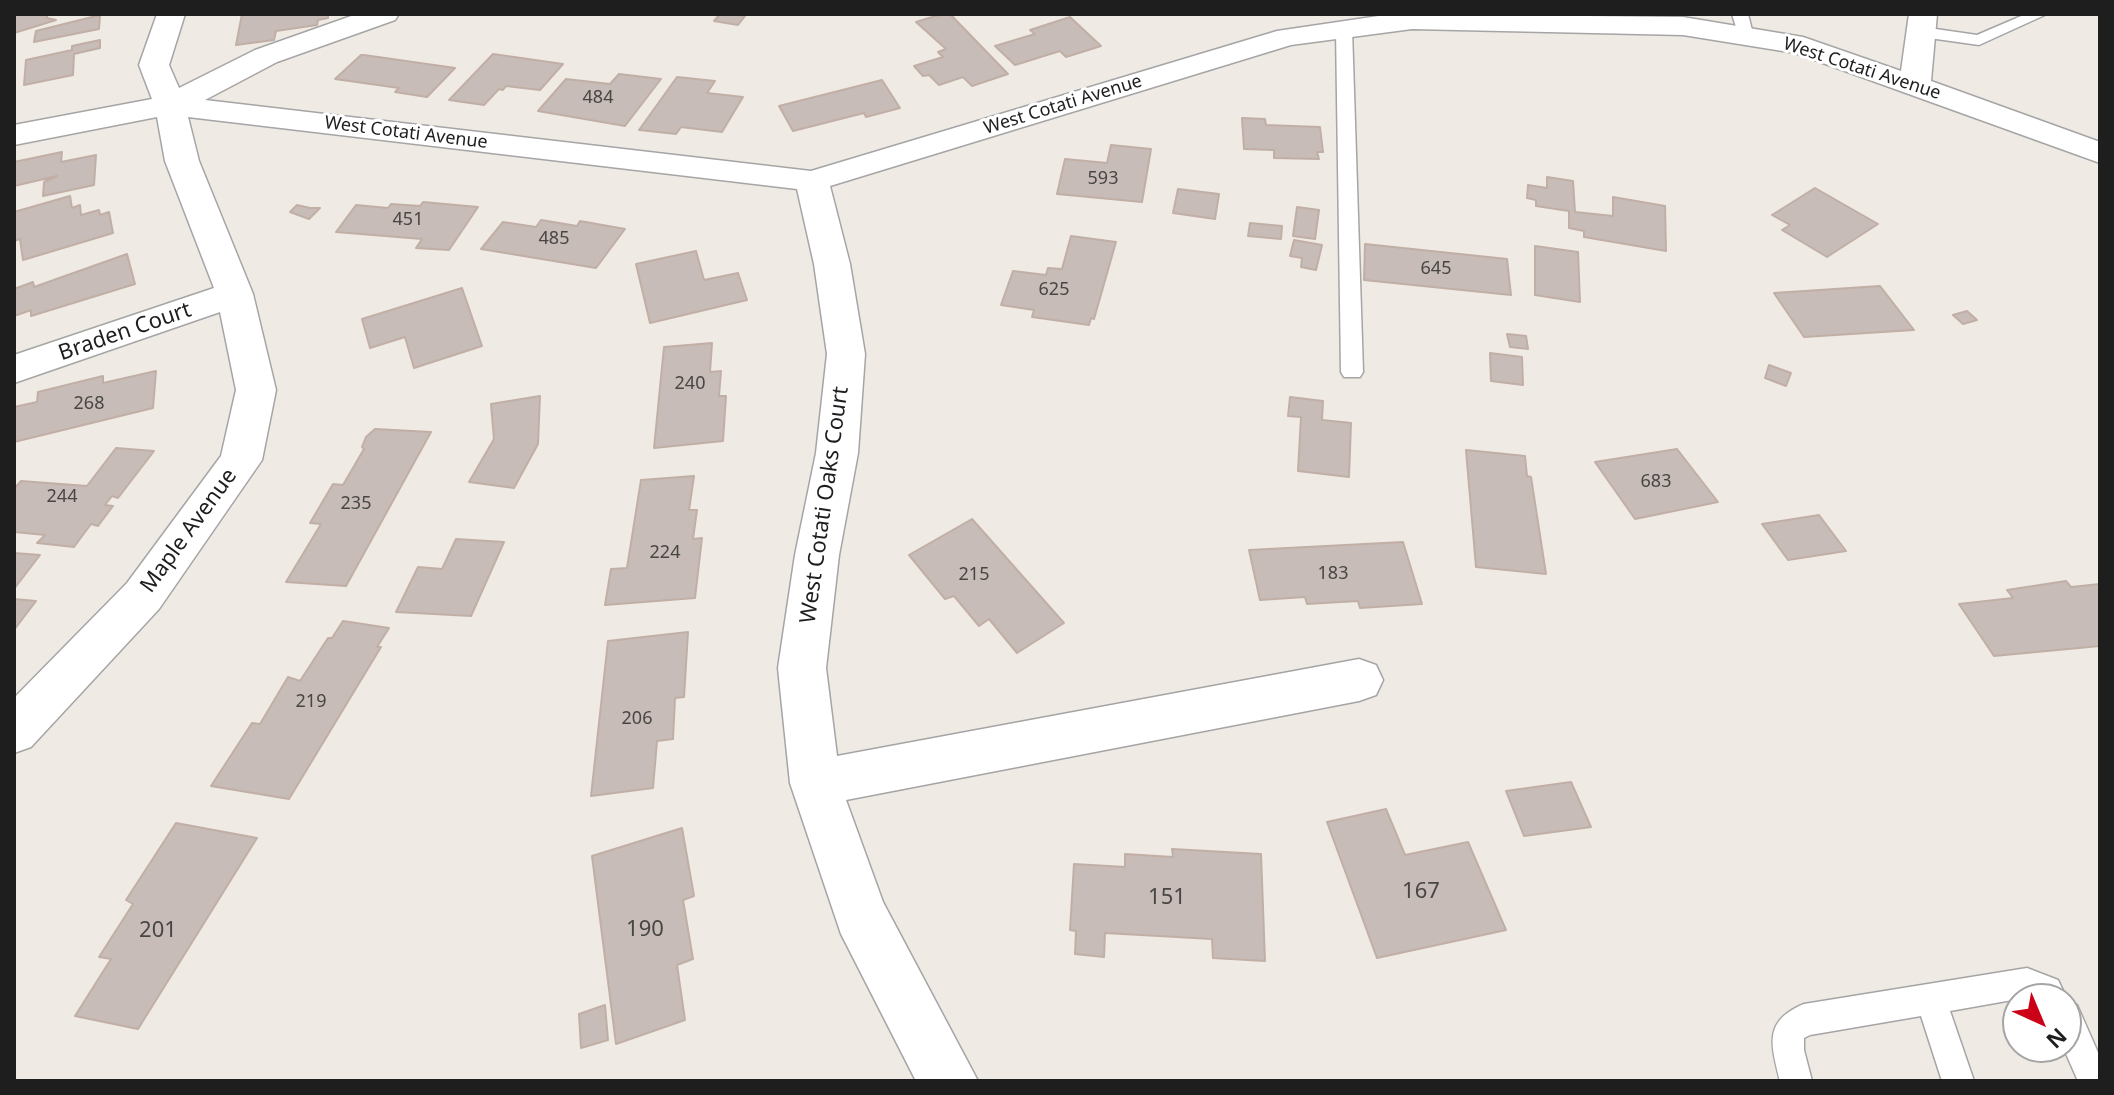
<!DOCTYPE html>
<html>
<head>
<meta charset="utf-8">
<style>
	body { margin:0 }
	#map { position:relative; width:2114px; height:1095px; overflow:hidden; background:#efeae4; font-family:"Noto Sans",sans-serif }
	canvas { display:block }
	.frame { position:absolute; inset:0; border:16px solid #1e1e1e; pointer-events:none }
	.north { position:absolute; left:2002px; top:983px; width:80px; height:80px; box-sizing:border-box; background:#fff; border:2px solid #a5a5a5; border-radius:50%; rotate:136deg; font-size:22px; font-weight:700; line-height:32px; text-align:center; color:#1e1e1e }
	.north::after { content:''; display:block; margin:auto; width:28px; height:36px; background:#cc0016; clip-path:polygon(50% 0,100% 100%,50% 72%,0 100%) }
</style>
</head>
<body>
<div id="map">
<canvas width="2114" height="1095"></canvas>
<div class="frame"></div>
<div class="north">N</div>
</div>
<script>
const context = document.querySelector('canvas').getContext('2d');
context.lineJoin = 'round';
function paint(path, color) { context.fillStyle = color; context.fill(path, 'evenodd'); }
function strokePath(path, color, width, dash) { context.strokeStyle = color; context.lineWidth = width; context.lineCap = dash ? 'butt' : 'round'; context.setLineDash(dash || []); context.stroke(path); }
function drawText(font, color, halo, rows, align = 'center') {
  context.font = font + ' "Noto Sans",sans-serif'; context.lineWidth = 6; context.setLineDash([]); context.textBaseline = 'middle'; context.strokeStyle = halo; context.fillStyle = color; for (const [text, x, y, turn = 0] of rows) {
    context.save(); context.translate(x, y); context.rotate((+turn || 0) * Math.PI / 180); context.textAlign = isNaN(turn) ? turn : align; if (halo) context.strokeText(text, 0, 0); context.fillText(text, 0, 0); context.restore();
  }
}
const building = new Path2D(`
	M14,14h33v4l9,2 -42,13z
	M242,14h86v4l-10,2 -1,5 -41,6 -2,9 -38,5z
	M720,14h11l14,2 -7,9 -24,-4z
	M942,14h8l58,60 -36,12 -9,-9 -24,8 -10,-10 -6,1 -9,-10 29,-9 -5,-5 8,-3 -30,-27z
	M100,15l-1,14 -65,13 2,-11z
	M1070,17l31,29 -35,11 -6,-6 -45,14 -20,-19 40,-12 -5,-4z
	M100,40v8l-26,6 -1,21 -49,10 2,-25 46,-10v-4z
	M493,54l70,10 -23,26 -34,-4 -3,4 -4,-1 -15,16 -35,-5z
	M361,55h3l91,13 -28,29 -32,-5 4,-4 -64,-9z
	M619,74l42,5 -36,47 -87,-15 28,-32 44,5z
	M677,77l38,4 -8,12 36,4 -21,35 -41,-5 -5,7 -37,-4z
	M882,80l18,28 -34,9 -2,-4 -71,18 -14,-25z
	M1242,118l23,1 1,6 54,2 3,25h-6l2,7 -45,-1v-8l-30,-1z
	M1111,145l40,4 -9,53 -85,-8 8,-35 42,4z
	M62,152l-1,10 35,-7 -2,30 -51,11 1,-14 13,-6 -43,10v-24z
	M1547,177l26,4 2,31 38,4v-19l52,9 1,45 -82,-14v-6l-15,-3v-17l-33,-5v-6l-9,-2 1,-13 19,3z
	M1815,188l63,36 -51,33 -45,-27 8,-5 -18,-10z
	M1178,189l41,5 -4,25 -42,-6z
	M70,196l2,12 8,-3 1,10 18,-5 1,5 9,-3 4,21 -90,27 -3,-21 -6,2v-29z
	M423,202l55,5 -29,43 -33,-2 6,-9 -86,-7 20,-27 32,3 3,-4 29,2z
	M297,205l13,3h10l-11,11 -19,-7z
	M1297,207l22,3 -4,29 -22,-3z
	M541,220l36,6 3,-5 45,8 -29,39 -115,-19 22,-27 33,5z
	M1250,223l32,3 -1,13 -33,-3z
	M1071,236l45,6 -22,77 -3,-1 -2,7 -57,-8 2,-7 -33,-5 12,-34 33,4 2,-7 14,1z
	M1294,240l28,5 -6,25 -15,-3 1,-9 -12,-2z
	M1365,244l142,15 4,36 -147,-15z
	M1535,246l43,6 2,50 -45,-7z
	M696,251l8,29 34,-7 9,27 -97,23 -14,-59z
	M127,254l8,30 -104,32v-6l-17,6v-27l19,-7 1,5z
	M1880,286l34,44 -110,7 -30,-44z
	M462,288l20,58 -68,22 -9,-31 -35,11 -8,-29z
	M1967,311l10,9 -14,4 -10,-9z
	M1507,334l19,2 2,13 -18,-2z
	M712,343l-2,29 11,-1 -2,25h7l-3,45 -69,7 10,-101z
	M1490,353l32,4 1,28 -32,-4z
	M1769,365l22,8 -5,13 -21,-8z
	M156,371l-3,37 -139,34v-35l23,-5 1,-10 65,-16v7z
	M540,396l-2,48 -24,44 -45,-6 25,-43 -3,-35z
	M1290,397l33,4 -1,19 29,3 -2,54 -51,-6 3,-54 -13,-1z
	M375,429l56,3 -85,154 -60,-4 35,-58 -11,-1 23,-39 10,1 21,-36 -2,-2 4,-10z
	M116,448l38,3 -36,47 -6,-2 -7,9 8,1 -15,20 -7,-2 -17,23 -37,-4 8,-8 -31,-3v-43l7,-8 66,5z
	M1677,449l41,53 -83,17 -40,-57z
	M1466,450l59,6 2,20 4,1 15,97 -70,-7z
	M694,476l-5,34h8l-4,29 9,-1 -7,60 -90,7 6,-36 16,-1 14,-88z
	M1819,515l27,36 -58,9 -26,-36z
	M972,519l92,104 -47,30 -28,-34 -10,7 -25,-30 -9,3 -36,-44z
	M456,539l48,3 -33,74 -75,-4 22,-45 24,2z
	M1403,542l19,62 -62,4 -2,-7 -51,3 -2,-7 -45,3 -11,-50z
	M14,553l26,2 -26,34z
	M2066,581l5,6 29,-3v62l-106,10 -35,-52 54,-6 -6,-8z
	M14,599l22,2 -22,29z
	M343,621l46,7 -12,19h4l-92,152 -78,-13 41,-63 8,1 28,-47 12,4 28,-43h4z
	M688,632l-4,65 -9,1 -2,41 -16,2 -4,47 -62,8 17,-155z
	M1571,782l20,45 -67,9 -18,-45z
	M1386,809l19,46 63,-13 38,88 -129,28 -50,-136z
	M176,823l81,15 -119,191 -63,-13 36,-57 -12,-2 34,-53 -7,-4z
	M682,828l12,68 -11,4 10,59 -16,6 8,55 -69,24 -24,-188z
	M1172,849l89,5 4,107 -52,-3 -1,-19 -107,-6 -1,24 -29,-3 1,-23 -6,-1 4,-66 51,3v-13l48,3z
	M605,1005l3,35 -27,8 -2,-34z`);
const lane = new Path2D(`
	M1732,14h16l5,20 -2,3h-12z
	M2026,14h21l-68,31 -57,-8 -8,-5 8,-5 55,8z
	M1344,24l8,5 11,343 -3,5h-16l-3,-5 -5,-343z
	M2027,968l31,12 10,21 9,4 23,52v24h-22l-15,-34h3v-48h-48l-68,12 24,70h-32l-21,-65 -111,19 -6,3v12l8,31h-32c-9,-37 -17,-60 24,-77z`);
const street = new Path2D(`
	M157,14h28l-16,51 10,23 76,-38 102,-36h42l-4,6 -118,42 -72,38 606,71 466,-140 115,-17 291,3 120,20 98,34 8,-57h28l-6,67 169,61v21l-305,-110 -112,-18 -271,-6 -121,16 -461,141 20,78 15,90 -7,99 -19,102 -13,113 11,88 522,-97 17,6 7,15 -7,15 -17,6 -513,99 37,102 95,179h-62l-75,-147 -51,-151 -12,-115 17,-113 21,-102 11,-99 -13,-90 -17,-75 -609,-72 11,44 54,133 23,96 -14,70 -103,149 -128,138 -17,6v-55l113,-115 94,-127 15,-66 -16,-78 -206,71v-28l200,-67 -49,-127 -8,-44 -143,28v-20l138,-26 -13,-34z`);
const farStreetnames = [
	["West Cotati Avenue",1862,69,18],
	["West Cotati Avenue",1063,105,-17],
	["West Cotati Avenue",406,133,7]
];
const numberNames = [
	["484",598,98],
	["593",1103,179],
	["451",408,220],
	["485",554,239],
	["645",1436,269],
	["625",1054,290],
	["240",690,384],
	["268",89,404],
	["683",1656,482],
	["244",62,497],
	["235",356,504],
	["224",665,553],
	["183",1333,574],
	["215",974,575],
	["219",311,702],
	["206",637,719]
];
const streetNames = [
	["Braden Court",125,332,-19],
	["West Cotati Oaks Court",825,505,-82],
	["Maple Avenue",189,531,-54]
];
const nearNumbernames = [
	["167",1421,892],
	["151",1167,898],
	["190",645,930],
	["201",158,931]
];
paint(building, '#c7bcb7');
strokePath(building, '#c1afa6', 2);
strokePath(lane, '#a5a5a5', 3);
strokePath(street, '#a5a5a5', 3);
paint(lane, '#fff');
paint(street, '#fff');
drawText('18px', '#1e1e1e', '#fff', farStreetnames);
drawText('18px', '#484644', null, numberNames);
drawText('22px', '#1e1e1e', '#fff', streetNames);
drawText('22px', '#484644', null, nearNumbernames);
</script>
</body>
</html>
